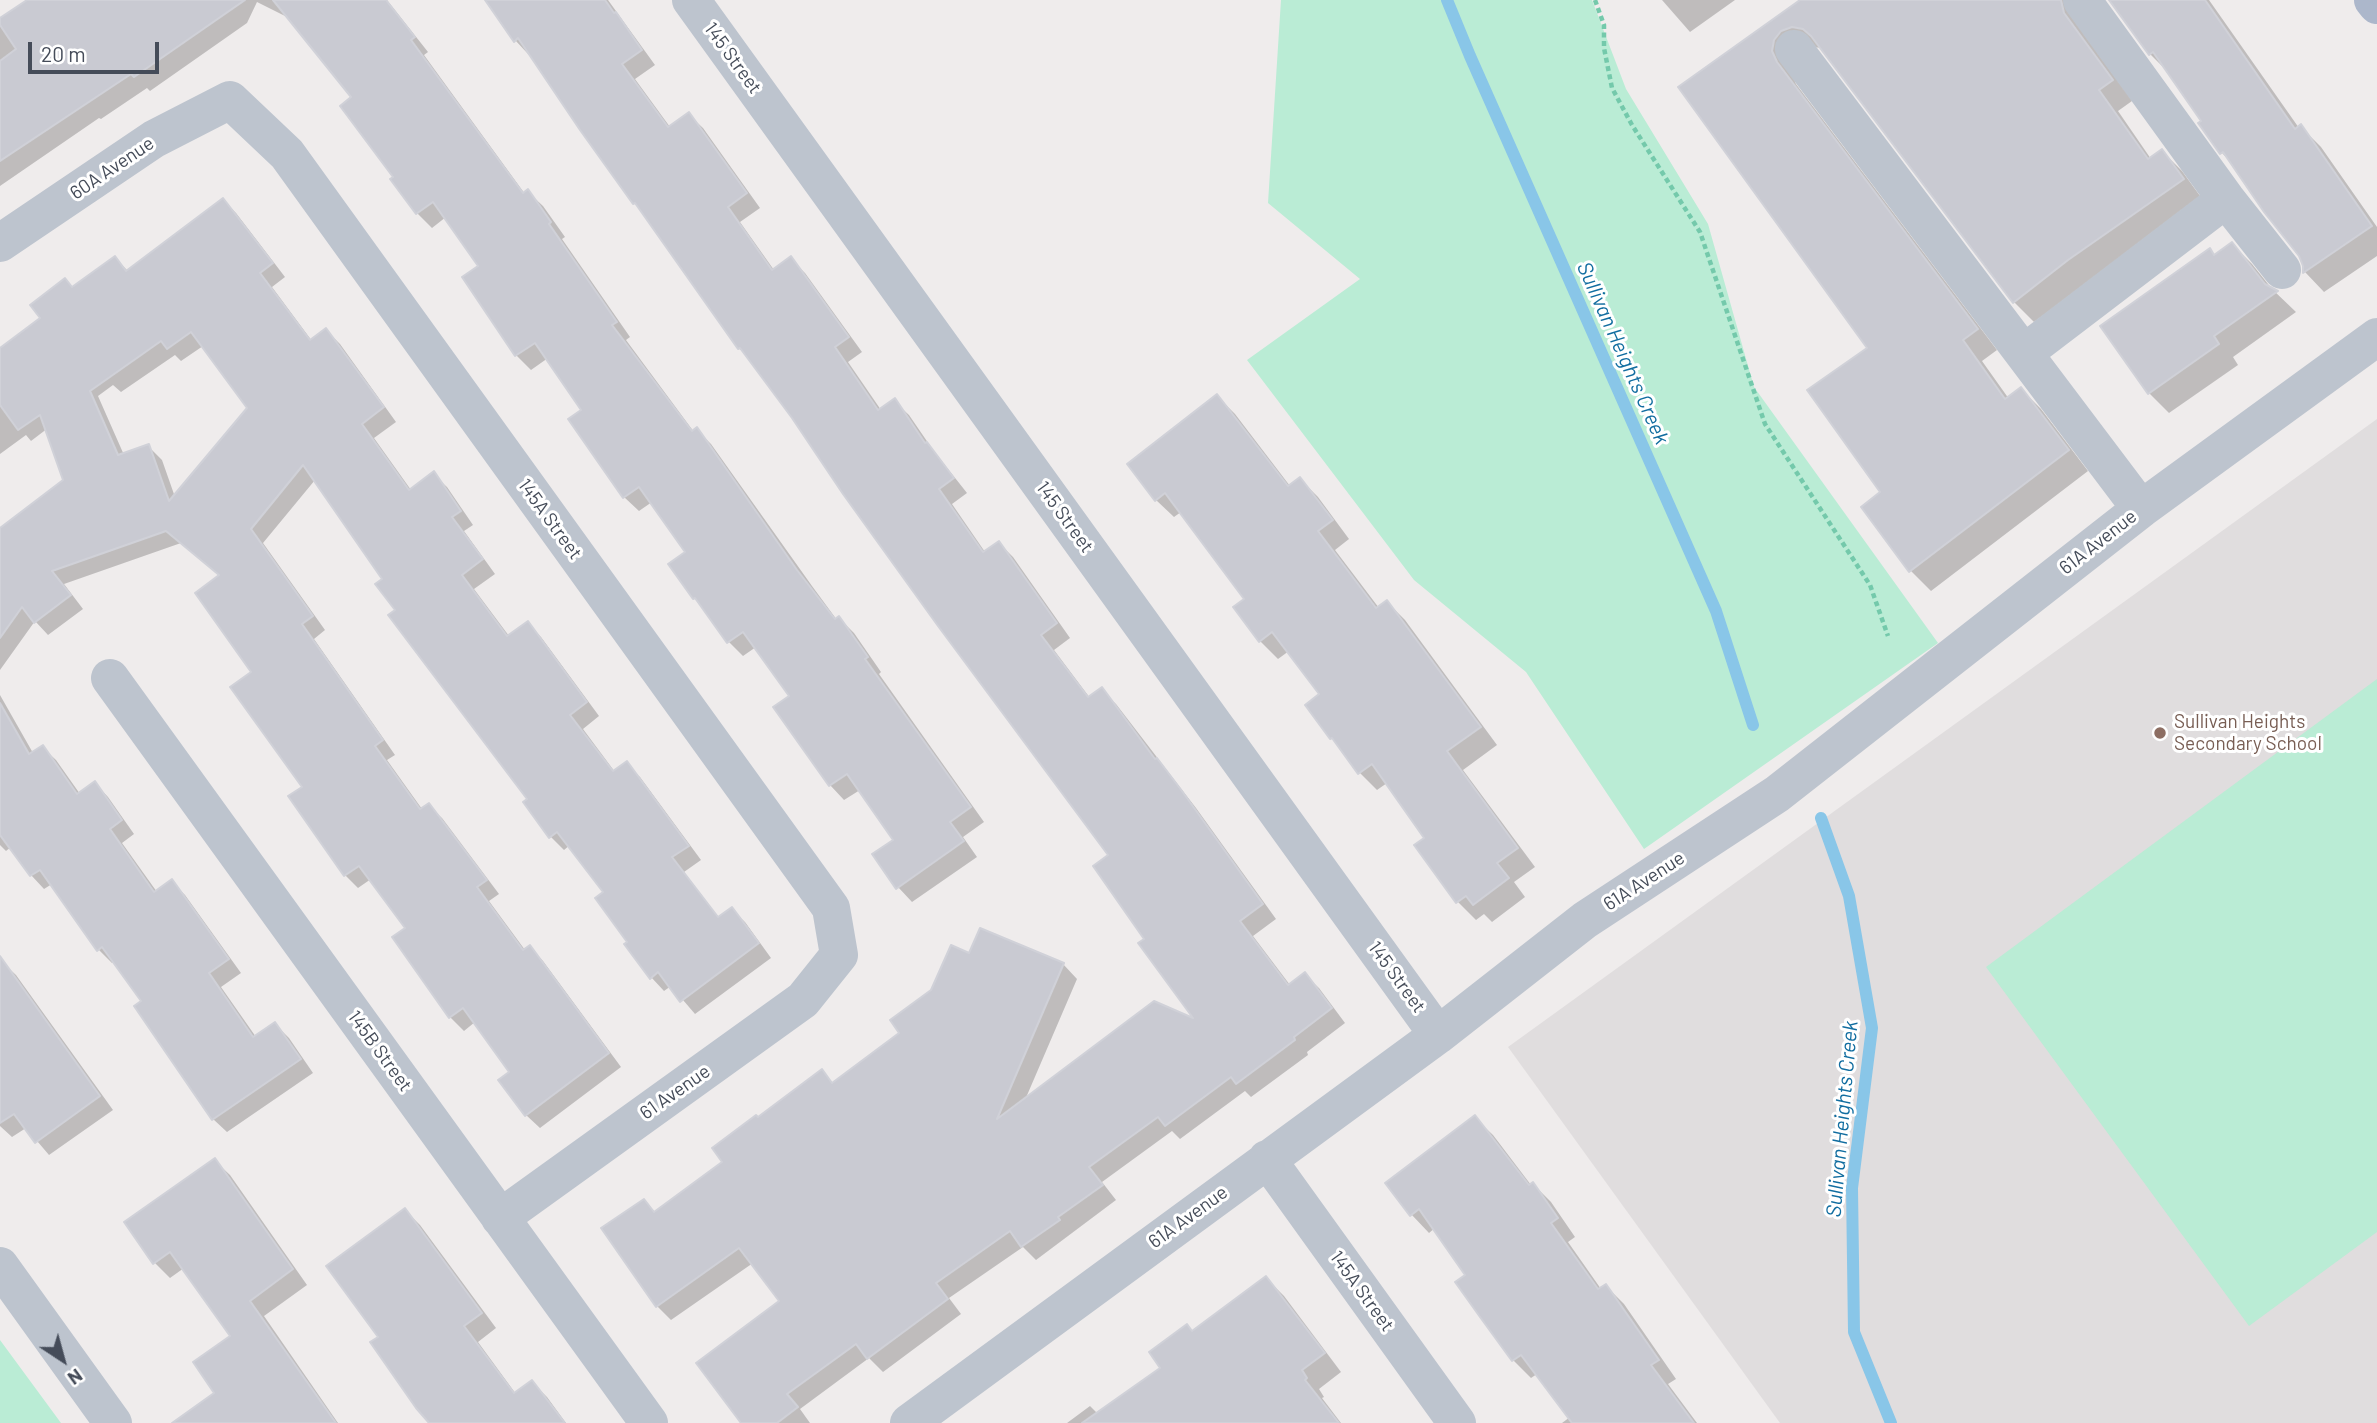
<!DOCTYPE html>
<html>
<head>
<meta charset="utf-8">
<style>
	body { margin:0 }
	#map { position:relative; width:2377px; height:1423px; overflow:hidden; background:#efecec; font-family:Barlow,sans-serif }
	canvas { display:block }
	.north { position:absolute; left:28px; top:1325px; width:70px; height:70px; -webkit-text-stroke:5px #fff; paint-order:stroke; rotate:144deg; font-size:19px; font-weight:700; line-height:28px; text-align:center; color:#454c59 }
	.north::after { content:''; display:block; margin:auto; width:24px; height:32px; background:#454c59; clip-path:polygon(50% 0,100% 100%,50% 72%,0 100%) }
	.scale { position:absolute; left:28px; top:42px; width:131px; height:32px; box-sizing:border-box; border:4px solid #454c59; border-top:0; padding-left:9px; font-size:21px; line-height:24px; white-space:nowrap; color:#454c59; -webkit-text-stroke:5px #fff; paint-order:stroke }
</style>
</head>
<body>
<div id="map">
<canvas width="2377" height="1423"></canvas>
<div class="north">N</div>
<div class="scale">20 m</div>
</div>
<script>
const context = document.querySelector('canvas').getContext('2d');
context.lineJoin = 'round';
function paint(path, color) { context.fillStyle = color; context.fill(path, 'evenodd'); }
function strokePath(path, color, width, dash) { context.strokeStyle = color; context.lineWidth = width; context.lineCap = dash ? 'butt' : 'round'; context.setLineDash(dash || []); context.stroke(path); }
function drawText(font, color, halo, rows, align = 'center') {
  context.font = font + ' Barlow,sans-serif'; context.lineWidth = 6; context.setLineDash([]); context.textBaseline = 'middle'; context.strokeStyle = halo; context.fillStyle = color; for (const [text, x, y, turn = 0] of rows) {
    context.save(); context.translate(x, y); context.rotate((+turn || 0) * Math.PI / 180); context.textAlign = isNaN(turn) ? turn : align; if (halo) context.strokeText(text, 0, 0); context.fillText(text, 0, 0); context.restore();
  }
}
const education = new Path2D(`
	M2377,419v1004h-597l-272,-376z`);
const green = new Path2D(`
	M1281,0h311l34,89 82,135 46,163 184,256 -294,206 -118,-177 -112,-92 -167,-220 113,-81 -92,-76z
	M2377,679v553l-128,94 -263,-359z
	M0,1340l61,83h-61z`);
const shadow = new Path2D(`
	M35,0h352l41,52 -4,3 101,139 3,-2 15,14 22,31 -3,2 68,98 -4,3 68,92 3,-2 14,14 101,142 25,34 2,-2 15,15 27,39 -2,2 105,148 -21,15 14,20 -65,45 -14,-15 -3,-47 -35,-50 -16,10 -14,-15 -39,-89 -35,-49 -13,9 -15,-15 -23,-32 -10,-11 -25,-34 17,-12 -35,-50 -13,9 -15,-14 -41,-87 -35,-52 -17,12 -15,-15 -51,-78 15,-11 -34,-49 -14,11 -15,-15 -22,-35 -42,-80 -62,-79 -34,-17 -10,21 -97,68 -3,-3 -46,31 -2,-1 -99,68v-167z
	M487,0h121l47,65 -20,14 35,48 18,-13 15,14 57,80 -20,14 34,48 17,-11 14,14 57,79 -14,10 33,48 13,-9 15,14 24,35 34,43 -15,11 33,48 14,-9 14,14 57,81 -16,12 36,48 11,-8 15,14 80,104 80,111 -23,17 37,49 14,-11 15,14 26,35 -38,29 1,3 -57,42 -6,-6 -65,48 -8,-8 -70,51 14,18 -80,60 -13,-13 -74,51 12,16 -78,58 -14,-14 -69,51 10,14h-67l38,-122 -28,-38 -82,57 -14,-14 -13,-105 12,12 69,-50 33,-44 64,-47 12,12 67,-51 31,-42 38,-35 93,8 14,15 -52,121 173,-78 -52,-83 -35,-83 -358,-494 -14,-14 -210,-293 -14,-15z
	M1662,0h73l-45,32z
	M1803,0h292l37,101 -14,10 33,48 11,-8 20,20 21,29 -169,122 -20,-20 -191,-254 -11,-1 -20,27 4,10 201,266 -15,11 27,38 12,-10 20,20 47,62 -157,120 -20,-20 -29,-78 -13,-145 -188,-260z
	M2111,0h98l90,128 2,-1 20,20 56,80v29l-53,36 -19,-20v-6l-4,-10 -68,-92 -11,-11 -19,-32 -33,-47 -20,-20z
	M223,200l13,13 49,64 -13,10 40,54 14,-11 14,14 56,78 -22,16 37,52 22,-16 14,13 26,38 -9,6 31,43 -21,15 35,47 18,-13 14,14 58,79 -16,13 32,43 11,-8 14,13 61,83 -17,12 35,46 12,-9 14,13 26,36 -76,56 -24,-28 -7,5 -13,-14 -22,-35 -24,-49 -35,-48 -6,5 -14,-14 -20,-36 -133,-190 -12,-31 -70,-99 -52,63 62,87 -11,9 81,116 -8,5 35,49 6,-4 14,13 57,76 -10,7 36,49 5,-3 13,14 78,106 -81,61 -14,-13 -14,-43 -37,-50 -11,9 -14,-14 -56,-79 14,-10 -37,-49 -13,9 -13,-13 -91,-202 -33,-97 -40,-33 -117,41 19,25 -35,26 -13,-14 -35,49v-140l65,-49 -13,-56 -21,16 -5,-6 -26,19v-104l42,-32 31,-30 42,-30 13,13zM203,346l46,62 -74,89 -13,-37 -14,-14 -24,9 -26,-59 15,-11 8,7 54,-37 6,6z
	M2232,244l20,20 20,25 24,23 -63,45 5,8 -69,48 -20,-20 66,-136z
	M1217,396l18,18 55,72 10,-7 18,18 31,42 -14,11 44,58 8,-6 18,18 92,125 -34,25 72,97 -21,15 11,15 -33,25 -8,-8 -8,6 -18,-18 -32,-64 -39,-55 -10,7 -18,-18 -37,-78 -33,-43 -11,8 -18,-18 -13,-42 -66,-87 -7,5 -18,-17z
	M0,695l33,58 9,-6 14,13 24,34 15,-11 13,14 26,37 -12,9 35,49 15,-10 13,13 56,78 -20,14 35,50 19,-13 14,14 24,35 -86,59 -14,-13 -69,-118 -29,-40 -3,2 -13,-13 -47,-66 -8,5 -13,-14 -20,-28 -5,4 -6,-6z
	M2,962l14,13 97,135 -64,45 -23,-27 -14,9 -12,-11v-163z
	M1474,1117l19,18 38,50 2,-1 18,18 24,35 -7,5 33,47 5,-3 18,18 52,75 -8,5 29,39h-135l8,-6 -33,-43 -6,4 -18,-18 -46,-85 -32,-47 -6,5 -18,-19z
	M214,1160l16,15 77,110 -43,31 74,107h-124l2,-30 16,-56 -48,-69 -14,10 -15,-15z
	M405,1210l15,15 76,103 -18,14 38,52 16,-12 15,15 19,26h-134l-52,-86z
	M1266,1278l18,18 57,76 -22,17 5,8 -2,1 19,25h-274l23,-17 8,8 65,-45 30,-36z`);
const stream = new Path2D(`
	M1447,0l23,56 246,555 37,114
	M1821,818l28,78 23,132 -20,160 2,144 37,91`);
const building = new Path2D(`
	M27,0h218l-111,77 -3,-3 -131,87v-100l16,-12 -16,-24v-7z
	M273,0h113l29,37 -4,3 112,153 5,-4 23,33 -2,2 68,98 -5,3 80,106 5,-4 100,143 38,49 4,-3 29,41 -3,2 106,148 -21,15 14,19 -68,48 -24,-35 21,-14 -46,-66 -18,12 -56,-79 16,-11 -46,-64 -16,11 -32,-45 -2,1 -25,-35 17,-12 -46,-65 -16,11 -55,-79 13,-9 -46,-67 -20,13 -53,-79 16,-11 -45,-64 -17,12 -26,-35 3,-2 -53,-71 11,-9z
	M485,0h120l9,13 2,-1 26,38 -20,14 46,63 21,-15 58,81 -19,14 44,63 19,-14 58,81 -14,10 43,63 17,-12 30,45 2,-1 27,36 -15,11 44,63 16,-11 58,82 -16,12 47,62 14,-10 53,72 2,-1 25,33 81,113 -23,17 48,64 17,-13 27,36 -38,29 1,3 -59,44 -5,-7 -66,49 -7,-9 -69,50 14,18 -45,32 2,3 -39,27 -11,-16 -74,52 12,16 -81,60 -11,-15 -69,50 11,13 -21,16h-36l-45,-60 83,-62 -40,-53 -83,59 -55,-79 43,-29 10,13 68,-50 -10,-14 44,-33 2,2 64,-48 10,14 67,-50 -9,-13 41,-30 20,-45 18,8 11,-25 84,35 -67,156 157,-118 39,17 -55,-75 6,-4 -51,-73 15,-11 -170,-229 -95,-132 -51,-76 -52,-70 -2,1 -103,-146 -2,1 -53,-74 -62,-92 -4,4z
	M1800,0h261l3,13 49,67 -14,10 49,69 14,-10 22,30 -116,81 -55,43 -202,-267 -8,-7 -11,-2 -11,4 -7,9 -2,11 5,11 201,267 -15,11 42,59 16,-12 48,63 -160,122 -48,-65 19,-15 -73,-102 60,-42 -189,-261z
	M2109,0h96l90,129 6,-5 71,102 -69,47v-7l-4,-10 -35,-44 -41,-60 -3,2 -22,-31 3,-2 -48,-69 -4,3z
	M223,198l50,65 -13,10 50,67 16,-12 58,79 -22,17 47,66 25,-19 27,40 -9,6 31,42 -21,16 45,61 21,-15 59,81 -17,13 43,56 14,-10 62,85 -17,11 46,60 14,-10 27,36 -79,59 -22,-30 -8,7 -26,-35 3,-2 -32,-44 8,-6 -46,-60 -8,6 -26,-36 4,-3 -139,-184 7,-5 -20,-26 7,-5 -79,-114 -52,64 62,87 -11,8 81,116 -8,6 45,63 9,-6 58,77 -10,7 46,63 7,-5 79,108 -84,63 -27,-36 11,-8 -46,-64 -14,10 -57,-81 13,-9 -46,-62 -15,10 -56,-80 14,-9 -72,-100 21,-15 -56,-79 24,-18 -53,-44 -114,40 19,24 -37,28 -12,-16 -22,31v-110l63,-48 -23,-65 -22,15 -18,-25v-57l40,-30 -10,-13 35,-27 7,9 43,-31 11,15zM191,332l56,76 -78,93 -20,-57 -31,11 -28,-64 71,-50 6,8z
	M2232,242l33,42 13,7 -64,45 5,8 -71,50 -48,-68 110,-78 4,7z
	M1217,394l71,92 12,-9 33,43 -15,11 58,77 11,-8 94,127 -34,24 71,97 -21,15 12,15 -36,27 -7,-9 -10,7 -42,-58 10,-7 -52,-74 -14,10 -26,-36 -2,1 -25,-34 14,-11 -47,-62 -13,10 -26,-35 11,-8 -79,-106 -10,8 -28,-37z
	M0,703l29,51 14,-9 34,49 18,-13 27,39 -12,9 44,63 18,-13 57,80 -20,14 44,64 22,-15 26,37 -89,61 -78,-114 7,-5 -39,-54 -5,4 -57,-81 -10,6 -30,-41z
	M0,956l100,140 -65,47 -21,-29 -14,9z
	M1475,1115l54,70 4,-3 25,36 -7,5 47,66 8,-5 53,76 -8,5 43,58h-122l-51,-68 -9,6 -32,-44 -25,-35 10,-7 -46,-66 -9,7 -25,-33z
	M215,1158l78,111 -43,32 86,122h-164l42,-30 -21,-31 37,-26 -60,-84 -17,12 -29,-42z
	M405,1208l77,105 -18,13 50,67 18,-13 33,43h-136l-13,-15 -46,-66 8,-5 -52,-71z
	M1266,1276l59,77 -23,17 5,8 -2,2 34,43h-257l78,-55 -11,-16 38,-28 5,7z`);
const path = new Path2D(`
	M1595,0l9,25v23l8,40 20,37 68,107 65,192 105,161 18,51`);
const minor = new Path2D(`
	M691,0l747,1035
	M2082,0l144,199 56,71
	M1794,49l347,460
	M0,243l154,-104 76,-39 57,54 544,754 8,47 -36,45 -303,218
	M2024,353l202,-154
	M110,678l539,745
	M1267,1159l190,264
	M0,1266l113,157
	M909,1423l529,-388 147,-115 192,-126 364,-285 236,-172`);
const major = new Path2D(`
	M2373,0l4,5`);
const markers = [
	[2160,733,7,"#8d6e63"]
];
const streetNames = [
	["145 Street",733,58,54],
	["60A Avenue",112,168,-34],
	["145 Street",1065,517,54],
	["145A Street",550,519,54],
	["61A Avenue",2098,542,-38],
	["61A Avenue",1644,881,-33],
	["145 Street",1397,977,54],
	["145B Street",380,1051,54],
	["61 Avenue",675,1092,-35],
	["61A Avenue",1188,1217,-36],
	["145A Street",1362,1291,54]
];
const educationNames = [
	["Sullivan Heights",2174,722],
	["Secondary School",2174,744]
];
const waterNames = [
	["Sullivan Heights Creek",1623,353,66],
	["Sullivan Heights Creek",1842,1119,-85]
];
paint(education, '#e0ddde');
paint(green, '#baecd5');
paint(shadow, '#0003');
strokePath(stream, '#89c6e8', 12);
paint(building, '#c9cad2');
strokePath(building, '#d0d1d8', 2);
strokePath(path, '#74c9ab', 4.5, [5, 3.5]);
strokePath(minor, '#bdc4ce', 38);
strokePath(major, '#acb7cb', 38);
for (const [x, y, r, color] of markers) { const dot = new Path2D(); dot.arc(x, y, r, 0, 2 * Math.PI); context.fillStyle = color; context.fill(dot); strokePath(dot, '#fff', 2.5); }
drawText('19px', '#454c59', '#fff', streetNames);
drawText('19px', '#785e54', '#fff', educationNames, 'left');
drawText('italic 21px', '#116da0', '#fff', waterNames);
</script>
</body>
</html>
